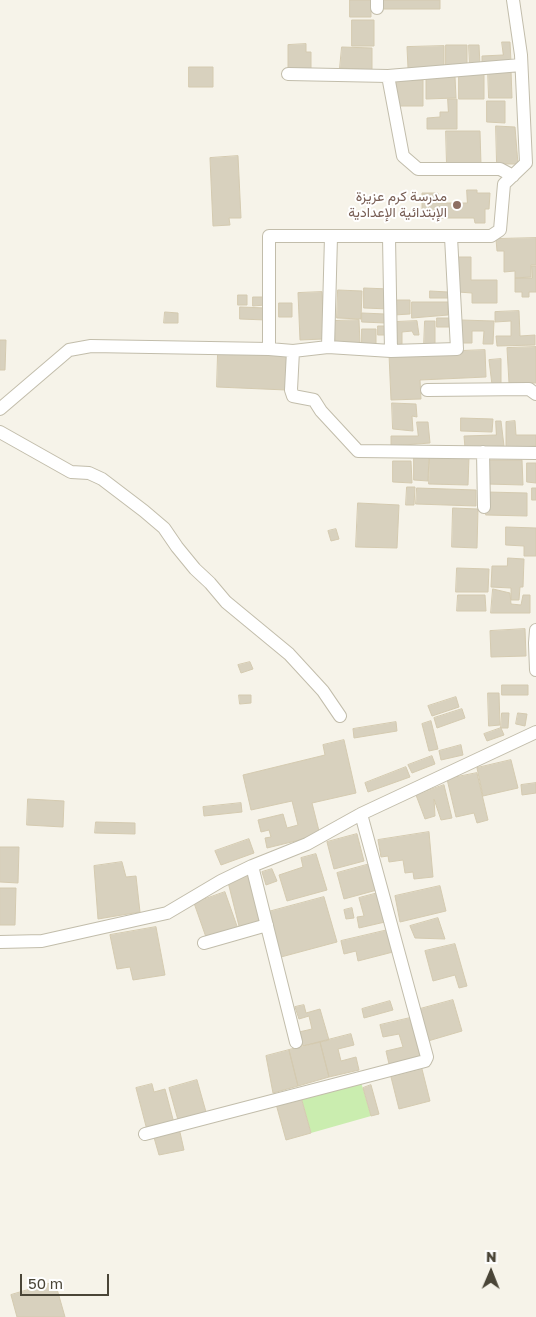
<!DOCTYPE html>
<html>
<head>
<meta charset="utf-8">
<style>
	body { margin:0 }
	#map { position:relative; width:536px; height:1317px; overflow:hidden; background:#f6f3e9; font-family:"Golos Text",sans-serif }
	canvas { display:block }
	.north { position:absolute; left:466px; top:1247px; width:50px; height:50px; -webkit-text-stroke:4px #fff; paint-order:stroke; rotate:1deg; font-size:14px; font-weight:700; line-height:20px; text-align:center; color:#4a4537 }
	.north::after { content:''; display:block; margin:auto; width:18px; height:22px; background:#4a4537; clip-path:polygon(50% 0,100% 100%,50% 72%,0 100%) }
	.scale { position:absolute; left:20px; top:1274px; width:89px; height:22px; box-sizing:border-box; border:2px solid #4a4537; border-top:0; padding-left:6px; font-size:15px; line-height:18px; white-space:nowrap; color:#4a4537; -webkit-text-stroke:4px #fff; paint-order:stroke }
</style>
</head>
<body>
<div id="map">
<canvas width="536" height="1317"></canvas>
<div class="north">N</div>
<div class="scale">50 m</div>
</div>
<script>
const context = document.querySelector('canvas').getContext('2d');
context.lineJoin = 'round';
function paint(path, color) { context.fillStyle = color; context.fill(path, 'evenodd'); }
function strokePath(path, color, width, dash) { context.strokeStyle = color; context.lineWidth = width; context.lineCap = dash ? 'butt' : 'round'; context.setLineDash(dash || []); context.stroke(path); }
function drawText(font, color, halo, rows, align = 'center') {
  context.font = font + ' "Golos Text",Vazirmatn,sans-serif'; context.lineWidth = 4; context.setLineDash([]); context.textBaseline = 'middle'; context.strokeStyle = halo; context.fillStyle = color; for (const [text, x, y, turn = 0] of rows) {
    context.save(); context.translate(x, y); context.rotate((+turn || 0) * Math.PI / 180); context.textAlign = isNaN(turn) ? turn : align; if (halo) context.strokeText(text, 0, 0); context.fillText(text, 0, 0); context.restore();
  }
}
const green = new Path2D(`
	M361,1082l10,34 -60,17 -10,-36z`);
const building = new Path2D(`
	M350,0h21v17h-21z
	M383,0h57v9h-57z
	M352,20h22v26h-22z
	M502,42h8l1,20 -29,1v-7l21,-1z
	M306,44v8h5v21h-23v-28z
	M446,45h21v22h-21z
	M469,45h10l1,20 -10,1z
	M444,46v22h-36l-1,-21z
	M342,47l30,1v22l-32,-2z
	M189,67h24v20h-24z
	M488,70h23l1,28h-23z
	M459,73h25v26h-25z
	M455,76l1,22 -30,1v-22z
	M396,80h27v26h-27z
	M448,99h9v30h-30v-11l13,-1v-5h8z
	M487,101h18v22l-18,-1z
	M496,126l19,1 3,37h-21z
	M446,131h34l1,34 -34,1z
	M238,156l3,62h-12l1,7 -17,1 -3,-68z
	M467,190h10v3h13l-1,16h-4v14h-10l-1,-5h-52v-25h16v10h29z
	M536,238v27h-5v12l-16,1v-7l-11,1v-21h-7l-1,-12z
	M458,257h13v23h26v23h-25v-10l-14,-1z
	M532,266h4v26h-7v5h-7v-5h-7v-14h17z
	M364,288l26,1 -1,20 -25,-1z
	M338,290l24,1 -1,28 -24,-1z
	M430,291l18,1v6h-18z
	M322,292l2,47 -24,1 -2,-47z
	M238,295h9v10h-9z
	M253,297h11l1,8 -12,1z
	M394,300h16v14l-16,1z
	M412,302h36v13l-36,3z
	M279,303h13v14h-13z
	M240,307l26,1v12l-26,-1z
	M519,311l1,25 15,-1v10l-38,1 -1,-10h15v-15l-16,1v-10z
	M165,312l13,1v10h-14z
	M362,313l23,1v9l-23,-1z
	M437,318h12v9h-12z
	M359,320l1,23 -25,1 -1,-23z
	M461,320l33,1 -1,23h-10l1,-13h-12v12h-11z
	M417,321l2,14h-5l-2,-4 -10,1v12l-7,1v-23z
	M425,321h10v23l-11,2z
	M378,326h7v9h-7z
	M362,329h14v15h-14z
	M0,340h6l-1,30h-5z
	M536,347v36h-27l-2,-35z
	M485,350l1,27 -66,3 1,19 -30,1 -2,-46z
	M218,353l70,3 -2,34 -69,-3z
	M501,359v26h-9l-3,-25z
	M392,403l24,1 1,13 -5,-1 1,15 -20,-2z
	M461,418l32,1 -1,13 -31,-1z
	M496,421h5l3,25 -39,2 -1,-12 32,-1z
	M515,421l1,14h20v11l-30,2v-26z
	M417,422h11l2,21 -39,3v-10h27z
	M414,456l15,1 -1,24 -14,-1z
	M430,456l39,1 -1,28 -39,-1z
	M487,460h35l1,25 -36,-1z
	M393,461h18l1,22 -19,-1z
	M527,463h9v20l-9,-1z
	M407,487h8l-1,18h-8z
	M417,488l59,2v16l-60,-2z
	M532,488h4v12h-4z
	M487,492l40,1v23l-41,-1z
	M358,503l41,2 -2,43 -41,-1z
	M453,508l25,1 -1,39 -25,-1z
	M506,527l30,1v28h-12v-10l-18,-1z
	M336,529l3,10 -8,2 -3,-10z
	M508,558l16,1 -1,28h-3l-1,13h-8v-12l-20,-1 1,-21h15z
	M457,568l32,1 -1,23h-32z
	M493,589l17,4 1,11 10,1 2,-10h7v18h-39z
	M458,595h27l1,16h-29z
	M525,629l1,27 -35,1 -1,-26z
	M250,662l3,7 -12,4 -3,-8z
	M502,685h26v10h-26z
	M488,693h11l1,32 -11,1z
	M239,695h12v8l-11,1z
	M456,697l3,10 -27,9 -4,-10z
	M462,709l3,9 -28,10 -3,-10z
	M502,713h7l-1,15h-7z
	M518,713l9,1 -2,12 -9,-2z
	M431,721l7,28 -9,2 -7,-27z
	M396,722l1,9 -43,7 -1,-9z
	M501,728l3,7 -17,6 -3,-7z
	M344,740l12,53 -44,10 8,32 -53,13 -2,-10 6,-1 -2,-7 -8,2 -3,-12 25,-6 4,14 11,-3 -6,-24 -41,9 -8,-35 82,-20 -2,-10z
	M461,745l2,10 -22,5 -2,-9z
	M432,756l3,8 -23,9 -4,-8z
	M511,760l7,28 -35,8 -6,-28z
	M406,767l4,10 -42,15 -3,-9z
	M477,773l11,47 -11,3 -3,-10 -18,4 -9,-38z
	M536,783v10l-14,2 -1,-10z
	M444,785l8,33 -11,2 -7,-21 1,17 -10,3 -9,-24z
	M28,799l36,2 -1,26 -36,-2z
	M241,803l1,9 -38,4 -1,-9z
	M96,822l39,1v11l-40,-1z
	M429,832l4,45 -19,2 -1,-7 -8,1 -2,-13 -14,2 -1,-6 -7,1 -3,-17z
	M357,834l7,27 -30,8 -7,-27z
	M249,839l5,14 -33,12 -6,-14z
	M0,847h19l-1,36 -18,-1z
	M316,854l11,36 -40,11 -8,-26 24,-8 -2,-9z
	M122,862l4,15 10,-1 4,36 -42,7 -4,-53z
	M370,864l7,26 -33,9 -7,-26z
	M272,869l5,12 -11,4 -4,-13z
	M250,872l13,51 -23,7 -12,-48z
	M440,886l6,25 -46,11 -5,-26z
	M0,888h16l-1,37h-15z
	M225,892l13,37 -31,11 -13,-37z
	M378,893l7,29 -26,6 -2,-11 7,-1 -5,-18z
	M324,897l13,45 -56,15 -13,-45z
	M352,908l2,10 -8,1 -2,-9z
	M438,918l7,21 -30,-1 -5,-12z
	M156,927l9,48 -32,5 -3,-13 -13,2 -7,-34z
	M388,930l5,22 -35,9 -2,-10 -12,3 -3,-13z
	M455,944l12,42 -8,2 -4,-13 -22,6 -8,-30z
	M453,1000l9,31 -34,10 -8,-32z
	M390,1001l3,9 -29,8 -2,-9z
	M304,1005l2,8 14,-4 9,31 -26,6 -4,-14 13,-3 -3,-13 -10,3 -4,-12z
	M410,1018l10,38 -31,8 -3,-13 17,-4 -4,-13 -16,3 -3,-12z
	M351,1034l3,11 -16,4 3,12 15,-4 3,13 -30,7 -9,-35z
	M320,1042l9,35 -31,9 -9,-36z
	M289,1050l9,36 -25,7 -7,-37z
	M422,1069l8,32 -31,8 -8,-32z
	M197,1080l9,32 -28,8 -9,-32z
	M152,1084l2,8 11,-3 9,34 -27,7 -11,-42z
	M371,1085l8,29 -8,2 -8,-28z
	M301,1097l10,36 -25,7 -10,-36z
	M179,1128l5,22 -25,5 -6,-21z
	M55,1282l10,35h-48l-6,-22z`);
const minor = new Path2D(`
	M377,0v8
	M288,74l100,2 133,-11
	M388,76l15,80 15,13h82l13,7
	M389,237l2,114
	M328,347l3,-110
	M269,349v-113h222l9,-6 4,-46 22,-21 -5,-108 -8,-55
	M293,351l-2,39 2,6 21,4 7,11 37,40 178,2
	M427,390l102,-1 7,5
	M0,409l69,-59 22,-4 178,3 24,2 35,-4 63,4 66,-2 -6,-112
	M0,432l71,40 18,1 13,6 42,32 20,17 13,19 18,22 15,14 16,19 63,52 34,37 17,25
	M483,452l1,55
	M536,630l-1,13 1,27
	M252,866l44,176
	M0,942l42,-1 125,-28 54,-32 31,-15 55,-22 54,-30 175,-82
	M204,943l63,-18
	M145,1134l280,-73 2,-4 -66,-243`);
const markers = [
	[457,205,5,"#8d6e63"]
];
const educationNames = [
	["مدرسة كرم عزيزة",447,197],
	["الإبتدائية الإعدادية",447,213]
];
paint(green, '#caedaf');
paint(building, '#d8d1be');
strokePath(building, '#d4cab0', 1);
strokePath(minor, '#c2bdab', 14);
strokePath(minor, '#fff', 12);
for (const [x, y, r, color] of markers) { const dot = new Path2D(); dot.arc(x, y, r, 0, 2 * Math.PI); context.fillStyle = color; context.fill(dot); strokePath(dot, '#fff', 2); }
drawText('14px', '#785e54', '#fff', educationNames, 'right');
</script>
</body>
</html>
